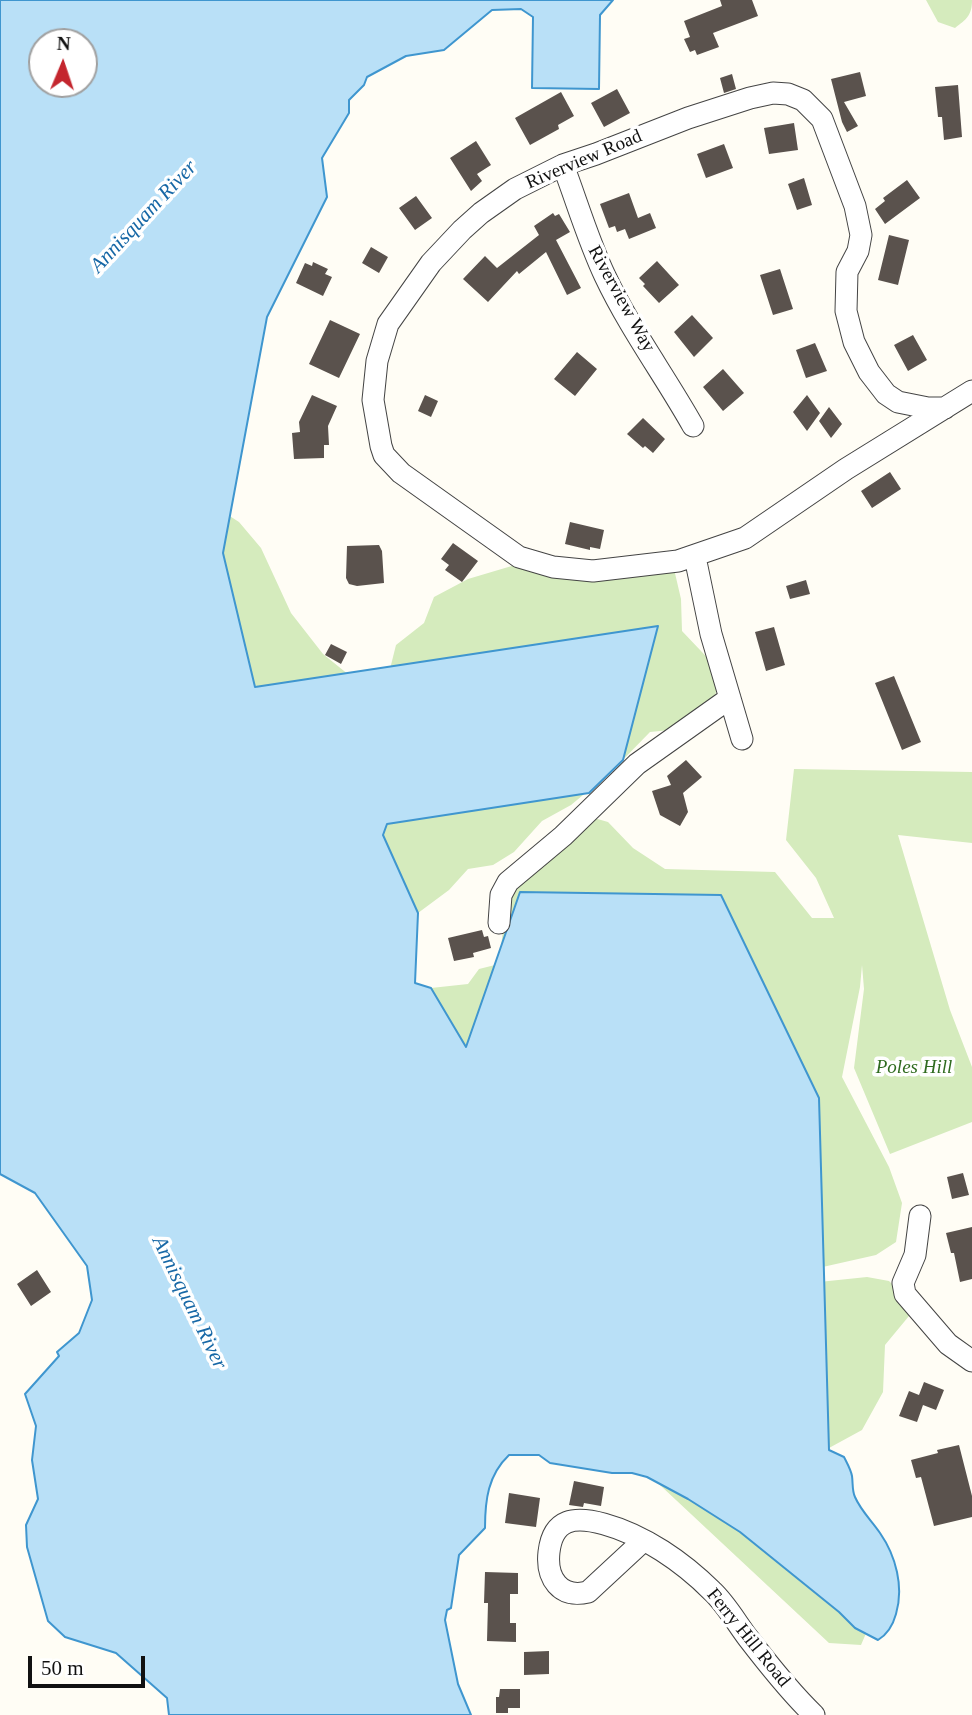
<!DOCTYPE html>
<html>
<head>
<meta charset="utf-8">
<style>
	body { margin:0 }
	#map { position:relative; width:972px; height:1715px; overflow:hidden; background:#fffdf5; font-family:"Times New Roman",serif }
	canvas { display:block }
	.north { position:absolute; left:28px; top:28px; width:70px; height:70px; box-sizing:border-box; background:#fff; border:2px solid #a0a0a0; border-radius:50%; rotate:2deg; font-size:19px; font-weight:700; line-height:28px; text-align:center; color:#111 }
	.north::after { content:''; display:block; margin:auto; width:24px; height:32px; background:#c4262e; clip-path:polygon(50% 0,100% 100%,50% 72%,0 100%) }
	.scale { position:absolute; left:28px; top:1656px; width:117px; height:32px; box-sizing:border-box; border:4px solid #111; border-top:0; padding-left:9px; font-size:21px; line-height:24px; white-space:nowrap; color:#111; -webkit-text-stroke:5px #fff; paint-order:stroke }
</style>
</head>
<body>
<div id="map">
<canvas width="972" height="1715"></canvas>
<div class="north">N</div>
<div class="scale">50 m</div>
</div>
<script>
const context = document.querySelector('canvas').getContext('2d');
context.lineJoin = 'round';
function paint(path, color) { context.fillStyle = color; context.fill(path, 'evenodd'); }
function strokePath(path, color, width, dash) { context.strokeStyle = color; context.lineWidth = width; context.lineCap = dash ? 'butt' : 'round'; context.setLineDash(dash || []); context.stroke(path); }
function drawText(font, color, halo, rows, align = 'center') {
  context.font = font + ' "Times New Roman",serif'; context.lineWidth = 7; context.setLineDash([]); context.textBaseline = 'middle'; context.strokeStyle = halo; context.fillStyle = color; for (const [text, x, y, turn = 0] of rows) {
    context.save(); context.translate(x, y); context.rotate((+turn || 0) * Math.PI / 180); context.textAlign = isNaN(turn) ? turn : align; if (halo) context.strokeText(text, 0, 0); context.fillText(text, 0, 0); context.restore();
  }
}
const green = new Path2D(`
	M926,0h46c0,15 -5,19 -17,28l-17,-6z
	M225,513l14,9 22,26 30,65 32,41 26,21 37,10 10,-40 28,-22 10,-26 34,-18 47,-14 159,4 7,30 1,32 37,39 -4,28 -45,32 -20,2 -38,39 -41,34 -29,16 -28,31 -21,13 -25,4 -19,21 -31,23 -12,-11 -137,-208 -26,-17 -27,-153z
	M794,769l178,3v71l-74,-8 52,175 22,57v55l-82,32 -36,-86 10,-79 -2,-24 -2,22 -18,90 47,90 13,36 -6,39 -20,13 -80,18 23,9 48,-5 22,4 19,19 1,16 -24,29 -2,47 -21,38 -33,18 -6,-4 44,187 -6,14 -32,-2 -183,-171 -215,-484 37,-4 11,-15 20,-5 8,-68 80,-80 21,6 25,26 32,21 110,3 37,46h22l-18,-40 -30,-38z`);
const water = new Path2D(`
	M0,0h613l-13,15 -1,74 -67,-1 1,-71 -12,-8 -29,1 -48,40 -38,6 -39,21 -3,8 -15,15v13l-27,45 5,39 -60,120 -44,236 32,134 403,-61 -35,134 -34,33 -202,31 -4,11 35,78 -3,70 16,5 35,59 54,-155 201,3 98,203 10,352 15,7c3,6 7,13 8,19 1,7 0,15 3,21 6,14 17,24 25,36 16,23 24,54 16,81 -3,11 -8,20 -18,26l-23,-12 -16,-16 -99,-80 -52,-33 -41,-22 -15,-4h-20l-62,-10 -11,-8h-30c-21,20 -24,45 -24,73l-26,27 -8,53 -4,2 -2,10 13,64 13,31h-302l-2,-17 -51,-45 -51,-16 -17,-16 -21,-74 -1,-22 12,-26 -6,-39 4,-34 -11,-32 34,-38 -2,-4 22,-19 13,-33 -5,-34 -52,-73 -35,-19zM42,42h42v42h-42z`);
const building = new Path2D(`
	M720,0h32l6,16 -45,17 6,14 -22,8 -2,-5 -5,2 -6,-13 6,-2 -6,-16 38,-15z
	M860,72l6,24 -22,6 14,24 -11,6 -5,-10 -11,-43z
	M732,74l4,15 -12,4 -4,-15z
	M958,85l4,52 -18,3 -2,-23h-4l-3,-30z
	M617,89l13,24 -26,14 -13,-24z
	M561,92l13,24 -16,9 1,4 -29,16 -15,-27z
	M794,123l4,27 -29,4 -5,-26z
	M476,141l15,24 -14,9 5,7 -11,10 -21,-33z
	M724,144l9,24 -27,10 -9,-24z
	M804,178l8,27 -15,5 -9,-26z
	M907,180l13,18 -35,26 -10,-15 10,-8 -2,-3z
	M629,193l9,25 12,-5 6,15 -27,11 -4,-10 -8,3 -2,-6 -6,2 -9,-24z
	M416,196l16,22 -17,12 -16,-22z
	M553,213l2,3 4,-2 11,18 -14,8 25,48 -14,7 -21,-43 -27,22 -2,-3 -29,31 -25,-23 22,-23 12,12 42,-33 -5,-9z
	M889,235l20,5 -11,45 -20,-5z
	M371,247l17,10 -9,16 -17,-10z
	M657,261l22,24 -20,18 -16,-17 2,-2 -6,-6z
	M313,262l15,7 -3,5 7,3 -9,19 -27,-13 9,-20 7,3z
	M780,269l13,40 -20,6 -13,-40z
	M692,315l21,23 -19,19 -20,-25z
	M330,320l30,14 -21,44 -30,-14z
	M913,335l14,25 -19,11 -14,-26z
	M815,343l12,28 -21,7 -10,-28z
	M577,352l20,17 -22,27 -21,-17z
	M723,369l21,24 -21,18 -20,-24z
	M312,395l25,11 -9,20 1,19h-5v13l-30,1 -2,-26 8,-1 -1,-10z
	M425,395l13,6 -7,16 -13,-6z
	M807,395l13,18 -13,18 -14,-19z
	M829,407l13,17 -11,14 -12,-17z
	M643,418l22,21 -12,14 -8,-7 -2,2 -16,-14z
	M890,472l11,17 -29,19 -11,-17z
	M570,522l34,8 -4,19 -10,-2v3l-25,-6z
	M453,543l25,18 -16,21 -17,-12 4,-5 -8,-6z
	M379,545l3,6 2,32 -27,3 -8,-2 -3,-6 1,-32z
	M806,580l4,14 -20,5 -4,-13z
	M774,627l11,38 -19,6 -11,-39z
	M331,644l16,8 -6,12 -16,-9z
	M894,676l27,66 -19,8 -27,-67z
	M686,760l16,17 -19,16 5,19 -8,14 -20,-11 -8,-24 19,-6 -4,-9z
	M482,930l2,7 4,-1 3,12 -18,5 1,4 -20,4 -6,-23z
	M963,1173l6,22 -17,4 -5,-22z
	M972,1227v52l-12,3 -6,-29h-3l-5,-20z
	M37,1270l14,22 -20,14 -14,-22z
	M924,1382l20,8 -8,20 -13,-5 -6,17 -18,-6 10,-25 10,4z
	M959,1445l13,51v21l-38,9 -13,-49 -5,1 -5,-18 27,-7 -1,-3z
	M574,1481l30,6 -3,19 -17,-3 -1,4 -14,-2z
	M509,1493l31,5 -4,29 -31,-4z
	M485,1572l33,1v21h-8v29h6v19l-29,-1 1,-38h-4z
	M549,1651v23l-25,1v-23z
	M500,1689h20v19h-12v5h-12v-16h3z`);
const minor = new Path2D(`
	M563,165c14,37 25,75 42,111 25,53 60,100 88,150
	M945,408h-17l-30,-6 -12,-8 -17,-22 -15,-30 -8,-31 1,-39 11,-21 3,-16 -6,-29 -33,-87 -19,-19 -15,-6 -15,-1 -23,5 -62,20 -92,36 -33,11 -48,24 -34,24 -19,17 -31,33 -43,61 -11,37 -4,39 8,46 3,9 17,18 118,84 34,10 40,4 85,-10 67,-23 101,-69 126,-78
	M695,557l16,77 31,105
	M499,923l2,-28 7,-13 55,-46 74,-72 93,-66
	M920,1216l-5,39 -12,28 2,11 43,50 24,17
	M643,1541l-55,51c-28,7 -42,-14 -39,-40 4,-34 26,-36 55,-28 40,11 79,38 108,67 14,13 24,31 36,47 20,26 42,54 66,77`);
const streetNames = [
	["Riverview Road",584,160,-23],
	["Riverview Way",621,299,61],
	["Ferry Hill Road",748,1638,51]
];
const parkNames = [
	["Poles Hill",914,1068]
];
const waterNames = [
	["Annisquam River",144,217,-47],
	["Annisquam River",189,1303,64]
];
paint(green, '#d5ebbd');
paint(water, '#b9e0f7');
strokePath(water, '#3f96cf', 2);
paint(building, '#5a524d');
strokePath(minor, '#444', 23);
strokePath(minor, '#fff', 21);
drawText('19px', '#111', '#fff', streetNames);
drawText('italic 19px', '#2f6b1f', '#fff', parkNames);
drawText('italic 21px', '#1768a6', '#fff', waterNames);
</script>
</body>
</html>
